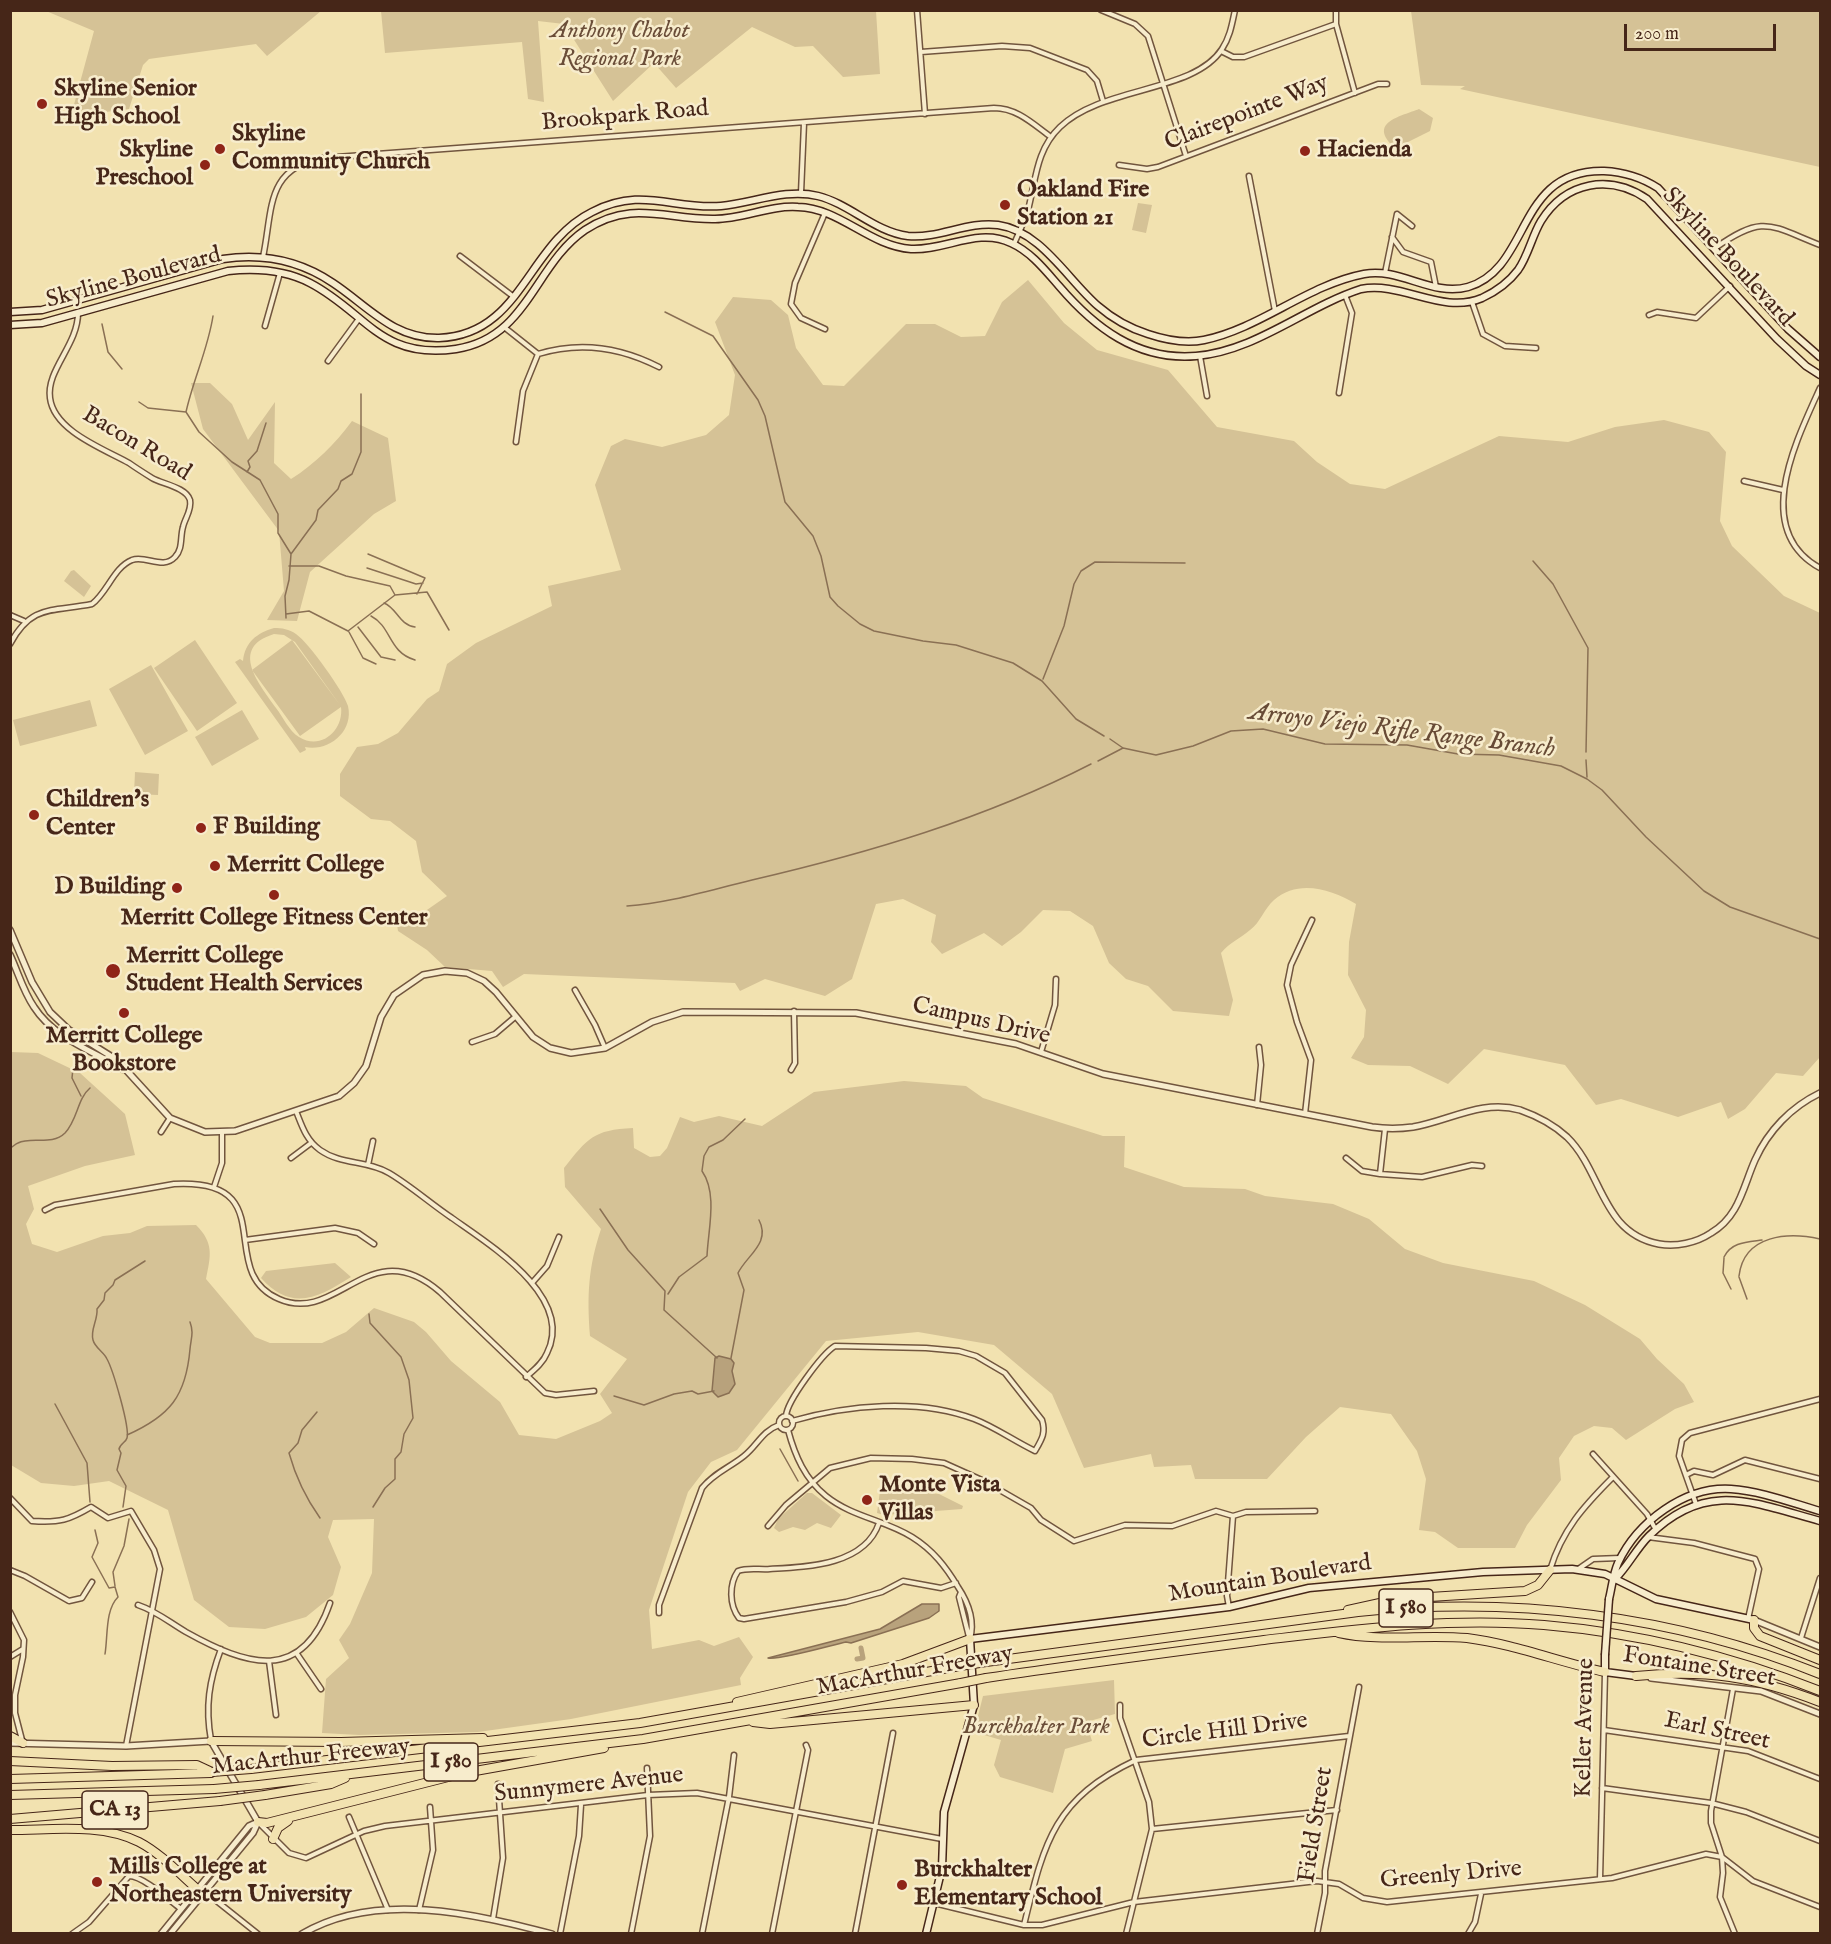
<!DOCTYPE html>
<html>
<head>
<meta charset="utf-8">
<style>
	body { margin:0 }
	#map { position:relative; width:1831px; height:1944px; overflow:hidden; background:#f2e2b0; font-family:"IM FELL English",serif }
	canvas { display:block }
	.frame { position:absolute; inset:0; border:12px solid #462618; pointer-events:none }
	.scale { position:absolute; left:1624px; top:24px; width:152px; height:27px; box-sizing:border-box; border:3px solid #462618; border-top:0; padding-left:8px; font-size:18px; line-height:21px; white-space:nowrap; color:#462618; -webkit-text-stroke:4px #f7eccc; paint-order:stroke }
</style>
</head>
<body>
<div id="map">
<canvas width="1831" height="1944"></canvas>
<div class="frame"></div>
<div class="scale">200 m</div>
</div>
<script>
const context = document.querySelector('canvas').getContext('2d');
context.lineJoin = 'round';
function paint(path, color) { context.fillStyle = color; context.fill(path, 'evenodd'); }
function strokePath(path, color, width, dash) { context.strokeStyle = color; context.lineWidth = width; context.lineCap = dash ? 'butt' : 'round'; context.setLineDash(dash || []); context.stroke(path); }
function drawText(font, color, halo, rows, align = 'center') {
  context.font = font + ' "IM FELL English",serif'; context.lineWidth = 5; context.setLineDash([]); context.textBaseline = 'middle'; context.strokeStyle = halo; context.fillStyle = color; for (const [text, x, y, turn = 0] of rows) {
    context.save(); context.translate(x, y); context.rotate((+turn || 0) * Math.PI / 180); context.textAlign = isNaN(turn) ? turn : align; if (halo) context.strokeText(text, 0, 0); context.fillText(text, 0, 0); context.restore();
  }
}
const green = new Path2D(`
	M46,11h275l-54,45 -11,-12 -107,15 -6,6 -14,44 -55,7 1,-4h-3l22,-81z
	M381,11h495l4,63 -37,3 -30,-31 -18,1 -43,-20 -76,61 -22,-25 -41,38 -49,-77 -26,-3 6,81 -16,-3 -6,-57 -137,11z
	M1411,11h409v156l-360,-78 5,-3 -44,-1z
	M1419,109l14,9 -3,13 -28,14h-10c-23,-23 10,-29 27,-36z
	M1138,203l14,2 -6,28 -14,-3z
	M1028,280l36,43 33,27 71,20 49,57 77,14 23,21 33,22 35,5 114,-53 69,6 47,-15 49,-7 45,12 17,20 -6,69 12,25 52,50 36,17v444l-17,19 -27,-3 -31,36 -17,10 -7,-17 -43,15 -57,-18 -25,6 -31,-40 -81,-16 -36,35 -38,-18 -42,-1 -17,-7 13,-21 2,-27 -18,-35 1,-33 7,-38c-25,-15 -58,-25 -82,-4 -10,9 -14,23 -24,30 -10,9 -20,12 -29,23l12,47 -4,16 -56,-5 -25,-25 -22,-7 -17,-16 -16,-37 -23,-15 -27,-1 -22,22 -19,14 -18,-13 -42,21 -11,-12 5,-27 -33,-16 -27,5 -24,75 -27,17 -60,-17 -25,12 -5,-8 -211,-9 -21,13 -11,-16 -47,-4 -18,-17 -29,-19 -2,-14 28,-5 23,-16 -25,-24 -6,-31 -26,-20 -19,-2 -31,-23v-22l17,-27 21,-3 20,-11 29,-34 12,-8 8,-27 29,-21 76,-37 -4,-20 73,-16 -26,-85 16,-39 14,-7 37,8 44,-12 23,-20 6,-40 -20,-53 18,-25 38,3 17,15 8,33 27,37 21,1 62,-62h29l26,13 24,-1 17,-34z
	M191,383h19l22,21 16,36 27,-38 -1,61 17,16c24,-15 44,-35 61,-58l36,17 8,63 -22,13 -64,58 -13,49 -30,-1 17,-29 -5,-60 -76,-102z
	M74,570l17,16 -7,11 -20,-16 7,-10z
	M274,628c8,0 15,1 22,6 13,9 48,58 52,72 6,26 -20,46 -43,41l1,3 -6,3 -65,-91 5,-3 3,2c2,-19 14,-28 31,-33zM274,634l10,1 11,7 45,63 -48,-65 -40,30 48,66 41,-29c3,23 -20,44 -42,30 -10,-6 -16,-20 -23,-29 -16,-23 -48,-60 -2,-74z
	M195,640l42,63 -40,28 -43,-63z
	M151,665l37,66 -43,24 -36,-66z
	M90,700l7,26 -77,20 -7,-26z
	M242,710l17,29 -47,27 -17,-29z
	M135,772l24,2 -1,21 -24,-1z
	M11,1052l27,1 42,20 45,41 10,41 -50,11 -57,20 6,23 -8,15 6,20 25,8 46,-16 27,-3 17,-7 49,-1c18,18 15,30 10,54l49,58 15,6h52l24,-11 28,-24 40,14 12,10 25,29 49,41 19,33 37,4 44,-18 12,-8 -12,-19 27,-35 -37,-23c-3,-40 -2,-68 11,-107l-36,-42 -1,-19c24,-30 29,-38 69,-40l1,20 16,9 10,-1 7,-8 13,-31 14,5 25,-6 43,10 52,-34 90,-11 62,5 17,12 120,38h22l-1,31 60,20 61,2 20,7 68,8 36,15 36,30 38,14 91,18 51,24 55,34 17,20 27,25 10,18 -19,7 -49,31 -14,-12 -18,-2 -20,10 -15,22 2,22 -34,45 -12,23h-57l-23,-16 -16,-2 7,-51 -9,-28 -26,-37 -51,-7 -34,30 -39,42h-72l-4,-14 -37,2 -3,-13 -67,14 -32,-74 -58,-49 -76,-13 -92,9 -89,109 -26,12 -23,30 -39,118 3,39 47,-9 15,6 25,-9 14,20 -13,21 1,7 -170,34 -93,13 -119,3 -37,-2 4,-54 23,-21 -10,-18 11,-16 22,-51 2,-54 -41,1 -5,17 13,30 -8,28 -27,22 -41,12 -36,-2 -35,-27 -26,-90 -59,-29 -35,5 -33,-3 -30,-18z
	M335,1263l16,14c-33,21 -59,35 -90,1l5,-7z
	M886,1489l53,5 24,12 -1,3 -78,6 -7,-2 3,-22z
	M807,1493h5l29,22 -10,13 -14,-5 -12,7 -12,-3 -14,5 -5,-4 4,-9z
	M1114,1680l1,34 -29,8 6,19 -27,8 -12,44 -53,-16 -6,-12 7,-25 -27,-8 9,-36z`);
const water = new Path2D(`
	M719,1356l12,3 3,4 -2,8 3,13 -6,9 -11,4 -6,-6 3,-33z
	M922,1604h17v7l-10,7 -78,25 -5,-1c-14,3 -69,19 -78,16l112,-29z`);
const stream = new Path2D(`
	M665,312l48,24 45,64 7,16 20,86 28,34 8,20 9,41 8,9 22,18 14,7 49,10 33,4 57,18 29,18 34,38 28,17
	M102,324l6,28 14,17
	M139,402l9,6 38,4 13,20 33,30 28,18 18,34v19l13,21
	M186,412c7,-32 22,-63 27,-96
	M247,472l3,-5 -2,-6 9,-10 9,-28
	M368,554l57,24 -8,16
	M1533,561l20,23 35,64 -2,104
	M289,566h30l27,10 44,10 5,9
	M367,568l49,16 7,-1
	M384,603c13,5 15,22 31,24
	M286,614l23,-3 39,20 47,-36 32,-3 22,38
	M371,616c21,11 17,36 44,44
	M286,618l-1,-22 4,-16 2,-26 25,-34 2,-10 20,-21 3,-8 11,-7 9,-22v-58
	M358,627l23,30 14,3
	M349,632l14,26 13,6
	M1043,679l21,-53 10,-42 7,-13 14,-9 90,1
	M1110,739l13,9 33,7 37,-9 38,-15 32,-2 62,15 82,1 51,9 41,1 62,11 26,13 15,11 44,47 58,54 26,16 90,32
	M1586,760l1,17
	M1098,761l25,-13
	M627,906c43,-3 83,-16 125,-26 116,-27 232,-61 339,-116
	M76,1065l-3,3 -1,10 9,18
	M10,1148c3,-1 5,-4 8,-5 13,-7 34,3 47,-10 13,-14 12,-34 25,-45
	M600,1209l28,41 37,41 -1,19 53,48
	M1724,1257c7,-15 23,-15 38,-17
	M1724,1258l-1,15 8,16
	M1739,1276c5,-42 50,-44 81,-37
	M1739,1277l8,22
	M668,1294l11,-17 28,-21c1,-26 11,-62 -5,-85l2,-15 5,-9 14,-7 22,-21
	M369,1314l1,9 31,34 8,23 4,38 -9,16 -3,18 -6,7v20l-10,9 -12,19
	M731,1358l13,-68 -6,-17c9,-18 33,-30 21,-53
	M614,1396l30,9 30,-11 18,-3 6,3 16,-3
	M55,1404l32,59 3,39
	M317,1412l-15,18 -4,13 -9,10c7,25 16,44 31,65
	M127,1435c43,-19 59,-39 63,-86 1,-11 4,-16 0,-27
	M780,1449l18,32
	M123,1507l3,-21 -9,-16 4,-17 -2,-4c1,-5 7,-7 8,-11 3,-11 -14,-68 -20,-79 -3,-7 -12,-11 -14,-19 -3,-10 5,-20 4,-31l7,-9 1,-7 8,-8 2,-5 30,-19
	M95,1530l3,13 -6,14 17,31 6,-1 3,10c-13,13 -10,39 -13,57
	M115,1586l-2,-14 11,-26 5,-27`);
const canal = new Path2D(`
	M857,1659l6,-1 -2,-10`);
const minor = new Path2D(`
	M917,10l8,104
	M1101,10l34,14 13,12 38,120
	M1336,10v14l19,69
	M1221,51l12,6h11l92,-33
	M921,52l81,-6 28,2 57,22 10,11 6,20
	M1119,165l28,4 11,-2 220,-83h9
	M1249,176l26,135
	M801,193l3,-70
	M825,213l-30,70 -4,21 10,14 24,11
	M1392,237l11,15 28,10 5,25
	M1014,244c5,-12 12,-25 15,-38 7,-29 8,-57 31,-79 42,-41 134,-34 162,-78 8,-12 10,-25 13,-39
	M1715,248c49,-34 54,-23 105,-3
	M460,256l54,41
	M263,257c10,-47 2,-89 60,-99l671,-50c23,0 39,16 57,29
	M1385,273l12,-59 15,12
	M1472,302l11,32 22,12 31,2
	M1649,315l8,-3 39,6 34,-32
	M265,326l15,-53
	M504,327l34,27c42,-13 82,-7 121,13
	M1200,356l7,40
	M328,361l30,-41
	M1820,388c-24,53 -69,142 0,180
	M1339,393l13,-80 -7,-18
	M516,442l7,-51 15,-37
	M1744,481l39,9
	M10,615l14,6
	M10,644c22,-41 44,-32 82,-40 15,-11 22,-37 40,-44 14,-5 31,10 43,-3 8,-8 5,-20 8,-30 2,-9 9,-17 7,-27 -4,-13 -28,-16 -38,-22 -8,-5 -16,-10 -23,-15 -25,-14 -75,-32 -79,-65 -4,-28 28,-53 28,-85
	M575,990l20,35 10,23
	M472,1042l23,-8 20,-17
	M1041,1052l14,-47 1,-26
	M791,1070l4,-7 -1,-52
	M1257,1105l4,-40 -2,-18
	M296,1111c6,15 10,29 24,39 21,15 47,10 69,23 22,13 42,31 63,45 38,27 123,79 95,135 -4,10 -13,17 -21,24
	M1305,1114l6,-54 -14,-38 -10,-37 4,-20 21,-45
	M1385,1129l-5,45 42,3 50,-12 10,1
	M161,1132l9,-14
	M291,1158l20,-15
	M1346,1158l16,13 18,3
	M368,1165l5,-24
	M214,1187l8,-24v-30
	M45,1210l10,-5 119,-21c111,-6 39,87 105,115 59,26 90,-68 161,-7l105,101 11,2 38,-4
	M245,1240l90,-12 23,5 16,11
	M532,1283l15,-17 12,-29
	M786,1416c1,-15 36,-62 49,-70l91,2 33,3 17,5 29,17 37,47c4,13 0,19 -7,31 -21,-10 -40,-24 -61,-32 -55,-21 -127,-14 -182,2
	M779 1423a7 7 0 1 1 14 0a7 7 0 1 1-14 0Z
	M788,1430c7,26 17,49 38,66 26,21 59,24 86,41 21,13 34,30 46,50 10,15 17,34 12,52
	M1593,1454l54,60 9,16
	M1686,1475l8,-4 19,4 32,-15 75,19
	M10,1498l22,23c28,2 37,-1 59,-14l17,11 23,-7 23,39 6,19 -34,177
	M1696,1504l-17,-48 3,-16 8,-7 130,-34
	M879,1523c-14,42 -71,44 -109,46 -10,1 -22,-2 -32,2 -9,13 -9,34 1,47l5,1 102,-17 36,-10 21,-11 38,7 15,-5
	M768,1526l18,-21 44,-37 41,-10 41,1 32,4 40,18 47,27 10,12 33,21 51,-16 47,1 44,-15 17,5 13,-4 69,-1
	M1648,1537l46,6 61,16 4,10 -11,50
	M10,1570l15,6 44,25 13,-3 10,-16
	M1550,1570c12,-40 34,-64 62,-92
	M1577,1570l16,-11 27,-1
	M961,1592l-2,5 10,40
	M138,1605c18,6 31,17 48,27 61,34 116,52 144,-29
	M1229,1607l-2,-11 6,-80
	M10,1612l14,28 -1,17 -8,38v18l7,27
	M659,1613v-8l43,-117c12,-15 27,-20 42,-32 13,-10 18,-25 35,-31
	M1801,1638l19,-60
	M297,1654l24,35
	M10,1657l13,-8
	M269,1661l7,54
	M1733,1689l-22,122v12l11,34 1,16 -3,24 15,37
	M1120,1705v13l29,84 3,27 -26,105
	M1604,1730l144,21 72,28
	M211,1740c-6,-33 -2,-59 10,-91
	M1602,1788l109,15 35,9 74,29
	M349,1817l39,93
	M259,1823l30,30 17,5 58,-27 21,-5 263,-31 49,-2 245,46
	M1152,1829l185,-19
	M1600,1879l5,-206
	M204,1891l54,43
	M934,1903l90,22h18l92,-23 183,-21 22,3 24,14 24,4 225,-24 94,-24 16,3 31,24 67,26
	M419,1910l14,-60 -3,-43
	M493,1919l10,-61 -5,-74
	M1024,1925c20,-82 29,-126 112,-165l213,-24
	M72,1934l17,-12 40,-46c14,0 40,24 52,33
	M560,1934l19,-98 2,-31
	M631,1934l19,-98 -3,-68
	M702,1934l27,-137 5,-42
	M772,1934l36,-184 -2,-5
	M855,1934l38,-201
	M1317,1934l8,-41v-22l34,-184
	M1468,1934l7,-12 6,-28`);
const tertiary = new Path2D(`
	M10,930l22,52 18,30 19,18 48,30 53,58 35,14 30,-1 104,-35 15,-13 12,-17 15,-49 13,-22 29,-20 22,-4 22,2 17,8 12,11 37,45 17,11 21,5 34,-5 47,-26 31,-10 173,1 160,31 87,30 269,53c14,2 27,2 41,0 36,-6 69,-28 107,-17 17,6 34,15 47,27 36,35 34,96 92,107 17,3 37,-1 52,-11 28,-16 32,-46 44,-73 13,-29 36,-53 65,-67
	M10,955c8,17 13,36 24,52 20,31 57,43 88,62
	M1754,1620l66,27
	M1651,1678l110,13 59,23
	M10,1743l116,3 85,-5 47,81
	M161,1934l88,-108 9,-4
	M170,1934l83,-101 5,-11
	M302,1934c74,-44 173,-20 250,0`);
const secondary = new Path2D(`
	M10,312l32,-2 181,-51c40,-6 76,1 110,24 35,23 60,56 106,55 83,-3 88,-94 153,-126 50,-26 81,-2 129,-6 32,-3 65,-18 97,-10 32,8 57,36 90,40 31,3 59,-15 90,-11 43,6 69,54 100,81 15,13 31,22 50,28 18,6 37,10 56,6 57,-12 103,-55 160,-66 36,-7 68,23 104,13 64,-19 47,-118 136,-116 20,1 37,6 54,17l130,141 32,28
	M10,325l32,-2 186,-52c28,-3 57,-1 82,12 56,29 70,77 146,66 72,-11 78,-84 129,-119 47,-31 81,-10 130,-11 28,0 55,-14 83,-12 42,1 71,39 113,42 34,2 67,-22 100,-6 20,9 34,27 48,43 35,41 78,75 137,70 60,-5 109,-49 165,-67 41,-8 81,26 121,9 13,-6 27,-16 36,-28 10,-14 14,-34 23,-49 25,-40 69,-47 106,-22l130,140 29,27 14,9
	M1615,1579c13,-13 21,-30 34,-43 57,-57 105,-33 171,-15
	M1609,1599c3,-12 4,-25 9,-36 19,-41 67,-77 113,-74 30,2 61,14 89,22
	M1605,1655v17l31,4
	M926,1934l16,-66 2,-56 30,-107 -4,-66 259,-32 80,-19 174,-16 89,-3 33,5 51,25 98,21`);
const motorway = new Path2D(`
	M1348,1610l50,-11 127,-8 13,-6 12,-15
	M1754,1620v8l6,8 60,24
	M1339,1633c41,9 86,1 128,5 47,6 92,24 138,34
	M986,1662l372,-50c157,-16 315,3 462,62
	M1636,1676c69,-7 120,1 184,26
	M986,1678c93,-14 186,-26 278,-38 94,-11 186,-23 280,-15 95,8 188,31 276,66
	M737,1702l166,-38 67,-25
	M753,1722l17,2 204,-19
	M10,1736l13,7
	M211,1741l130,1 142,-4
	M10,1761l102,5 85,-1 15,7
	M251,1769l389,-46 320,-57
	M10,1779l201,-6
	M259,1785l384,-46 318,-56
	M10,1795l204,-6
	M265,1795l66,-11 14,-6
	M10,1819l210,-18
	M258,1822l9,1 197,-50 140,-25
	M10,1830c43,0 91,-7 129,12 21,11 40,31 58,47
	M273,1839l5,-11 10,-7`);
const secondaryBridge = new Path2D(`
	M1605,1655l4,-56`);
const motorwayBridge = new Path2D(`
	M960,1666l26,-4
	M961,1683l25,-5
	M212,1772l39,-3
	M214,1789l45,-4
	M220,1801l45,-6`);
const markers = [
	[42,104,6,"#8f2418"],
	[220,149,6,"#8f2418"],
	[1305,151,6,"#8f2418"],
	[205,165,6,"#8f2418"],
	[1005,205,6,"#8f2418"],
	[34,815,6,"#8f2418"],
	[201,828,6,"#8f2418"],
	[215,866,6,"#8f2418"],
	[177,888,6,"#8f2418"],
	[274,895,6,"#8f2418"],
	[113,971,8,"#8f2418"],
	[124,1013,6,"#8f2418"],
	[867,1500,6,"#8f2418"],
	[97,1882,6,"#8f2418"],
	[902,1885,6,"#8f2418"]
];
const shields = [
	[1406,1608,54],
	[451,1762,54],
	[115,1810,66]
];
const shieldNames = [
	["I 580",1406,1608],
	["I 580",451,1762],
	["CA 13",115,1810]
];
const parkNames = [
	["Anthony Chabot",620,32],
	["Regional Park",620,60],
	["Burckhalter Park",1036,1728]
];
const poiNames = [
	["Skyline Senior",54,90],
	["High School",54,118],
	["Skyline",232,135],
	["Community Church",232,163],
	["Skyline",193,151,"right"],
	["Preschool",193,179,"right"],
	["Hacienda",1317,151],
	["Oakland Fire",1017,191],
	["Station 21",1017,219],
	["Children's",46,801],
	["Center",46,829],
	["F Building",213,828],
	["Merritt College",227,866],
	["D Building",165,888,"right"],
	["Merritt College Fitness Center",274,919,"center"],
	["Merritt College",126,957],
	["Student Health Services",126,985],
	["Merritt College",124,1037,"center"],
	["Bookstore",124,1065,"center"],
	["Monte Vista",879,1486],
	["Villas",879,1514],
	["Mills College at",109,1868],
	["Northeastern University",109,1896],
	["Burckhalter",914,1871],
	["Elementary School",914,1899]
];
const streetNames = [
	["Clairepointe Way",1247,114,-21],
	["Brookpark Road",625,117,-5],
	["Skyline Boulevard",1727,258,47],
	["Skyline Boulevard",134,279,-15],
	["Bacon Road",136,445,31],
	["Campus Drive",981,1022,13],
	["Mountain Boulevard",1270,1580,-9],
	["Fontaine Street",1699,1668,9],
	["MacArthur Freeway",915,1672,-10],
	["Keller Avenue",1586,1728,-89],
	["Circle Hill Drive",1225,1732,-7],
	["Earl Street",1717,1732,12],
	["MacArthur Freeway",311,1758,-6],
	["Sunnymere Avenue",589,1786,-6],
	["Field Street",1317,1825,-81],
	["Greenly Drive",1451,1876,-5]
];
const waterNames = [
	["Arroyo Viejo Rifle Range Branch",1402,732,7]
];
paint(green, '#d5c296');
paint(water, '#b8a27c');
strokePath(water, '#8a7054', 1.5);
strokePath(stream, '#8a7054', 1.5);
strokePath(canal, '#b8a27c', 5);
strokePath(minor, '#71553e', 7);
strokePath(tertiary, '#71553e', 8);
strokePath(secondary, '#462618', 9);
strokePath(motorway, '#462618', 10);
strokePath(minor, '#f7eccc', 4);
strokePath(tertiary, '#f7eccc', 5);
strokePath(secondary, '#f7eccc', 6);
strokePath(motorway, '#f2e2b0', 8);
strokePath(secondaryBridge, '#462618', 9, []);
strokePath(motorwayBridge, '#462618', 10, []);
strokePath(secondaryBridge, '#f7eccc', 6);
strokePath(motorwayBridge, '#f2e2b0', 8);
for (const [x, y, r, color] of markers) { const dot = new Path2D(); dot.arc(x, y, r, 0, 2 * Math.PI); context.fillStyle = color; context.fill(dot); strokePath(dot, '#f7eccc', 2); }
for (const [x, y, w] of shields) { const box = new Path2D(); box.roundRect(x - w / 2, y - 19, w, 38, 4.5); context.fillStyle = '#f7eccc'; context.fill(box); strokePath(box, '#462618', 1.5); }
drawText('bold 22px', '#462618', null, shieldNames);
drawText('italic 24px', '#6a4d38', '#f7eccc', parkNames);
drawText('bold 24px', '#462618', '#f7eccc', poiNames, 'left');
drawText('24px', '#462618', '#f7eccc', streetNames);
drawText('italic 26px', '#684b36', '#f7eccc', waterNames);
</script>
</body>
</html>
